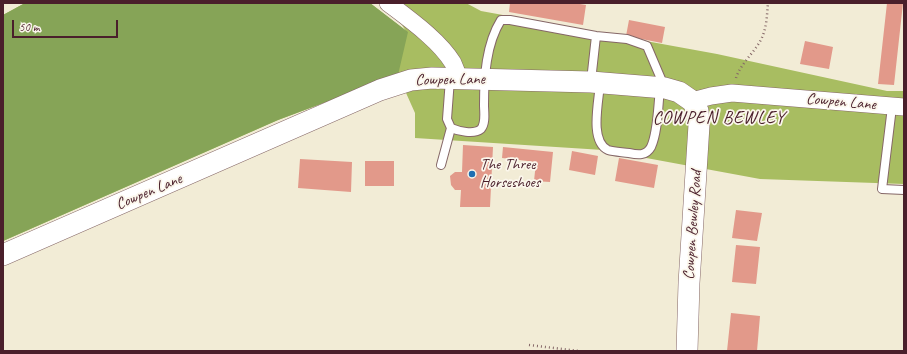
<!DOCTYPE html>
<html>
<head>
<meta charset="utf-8">
<style>
	body { margin:0 }
	#map { position:relative; width:907px; height:354px; overflow:hidden; background:#f2ecd6; font-family:Caveat,sans-serif }
	canvas { display:block }
	.frame { position:absolute; inset:0; border:4px solid #4a1f2b; pointer-events:none }
	.scale { position:absolute; left:12px; top:20px; width:106px; height:18px; box-sizing:border-box; border:2px solid #4a1f2b; border-top:0; padding-left:5px; font-size:12px; line-height:14px; white-space:nowrap; color:#4a1f2b; -webkit-text-stroke:3px #fbf7ec; paint-order:stroke }
</style>
</head>
<body>
<div id="map">
<canvas width="907" height="354"></canvas>
<div class="frame"></div>
<div class="scale">50 m</div>
</div>
<script>
const context = document.querySelector('canvas').getContext('2d');
context.lineJoin = 'round';
function paint(path, color) { context.fillStyle = color; context.fill(path, 'evenodd'); }
function strokePath(path, color, width, dash) { context.strokeStyle = color; context.lineWidth = width; context.lineCap = dash ? 'butt' : 'round'; context.setLineDash(dash || []); context.stroke(path); }
function drawText(font, color, halo, rows, align = 'center') {
  context.font = font + ' Caveat,sans-serif'; context.lineWidth = 3.5; context.setLineDash([]); context.textBaseline = 'middle'; context.strokeStyle = halo; context.fillStyle = color; for (const [text, x, y, turn = 0] of rows) {
    context.save(); context.translate(x, y); context.rotate((+turn || 0) * Math.PI / 180); context.textAlign = isNaN(turn) ? turn : align; if (halo) context.strokeText(text, 0, 0); context.fillText(text, 0, 0); context.restore();
  }
}
const green = new Path2D(`
	M25,3h345l36,28 -19,-28h79l15,8 236,43 170,37h17v93l-144,-5 -157,-29 -188,-12v-25l-17,-38 -120,45 -275,121v-226z`);
const forest = new Path2D(`
	M25,3h345l38,29 -10,43 -120,45 -275,121v-226z`);
const building = new Path2D(`
	M510,3h64l12,2 -3,20 -74,-13z
	M887,3h16l-9,82 -16,-1z
	M629,20l36,7 -3,16 -36,-7z
	M805,41l28,6 -4,22 -29,-5z
	M463,145l30,2 -3,60h-30l1,-17h-6l-4,-5 -1,-9 5,-4h7z
	M503,147l50,5 -3,30 -16,-1 2,-19 -34,-4z
	M572,151l26,5 -3,19 -26,-5z
	M619,158l39,7 -4,23 -39,-7z
	M300,159l52,3 -1,30 -53,-4z
	M365,161h29v25h-29z
	M736,210l26,3 -5,28 -25,-3z
	M736,245l24,2 -4,37 -24,-2z
	M731,313l29,3 -3,35h-30z`);
const path = new Path2D(`
	M736,78c5,-16 21,-27 27,-43 4,-10 4,-22 5,-32
	M529,345l50,6`);
const service = new Path2D(`
	M450,79l-3,40 4,9c7,3 23,7 30,1 5,-6 3,-17 3,-24 0,-28 2,-61 17,-85h9l86,16 31,3 20,7 17,40
	M591,81l5,-45
	M600,83c-1,18 -11,58 8,67 6,2 15,2 21,3 9,2 17,3 22,-6 7,-15 7,-42 9,-58
	M892,107l-10,82 22,1
	M441,165l10,-37`);
const minor = new Path2D(`
	M388,3c21,16 51,37 65,60 2,4 4,10 5,15
	M692,101l19,-5 21,-3 172,14`);
const tertiary = new Path2D(`
	M3,255l377,-165 31,-10 21,-2 159,4 74,6 14,4 13,9 6,10 1,14 -10,158 -2,68`);
const markers = [
	[472,174,4,"#1f6fb2"]
];
const streetNames = [
	["Cowpen Lane",450,80,-1],
	["Cowpen Lane",841,102,5],
	["Cowpen Lane",149,192,-23],
	["Cowpen Bewley Road",693,225,-86]
];
const poiNames = [
	["The Three",480,165],
	["Horseshoes",480,183]
];
const quarterNames = [
	["COWPEN BEWLEY",719,118]
];
paint(green, '#a8bd61');
paint(forest, '#86a457');
paint(building, '#e2998a');
strokePath(service, '#856767', 10);
strokePath(minor, '#856767', 18);
strokePath(tertiary, '#856767', 22);
strokePath(path, '#856767', 2.5, [1, 3]);
strokePath(service, '#fff', 8);
strokePath(minor, '#fff', 17);
strokePath(tertiary, '#fff', 21);
for (const [x, y, r, color] of markers) { const dot = new Path2D(); dot.arc(x, y, r, 0, 2 * Math.PI); context.fillStyle = color; context.fill(dot); strokePath(dot, '#fbf7ec', 1.5); }
drawText('16px', '#4a1f2b', '#fbf7ec', streetNames);
drawText('16px', '#4a1f2b', '#fbf7ec', poiNames, 'left');
context.letterSpacing = '1px';
drawText('18px', '#4a1f2b', '#fbf7ec', quarterNames);
context.letterSpacing = '0px';
</script>
</body>
</html>
